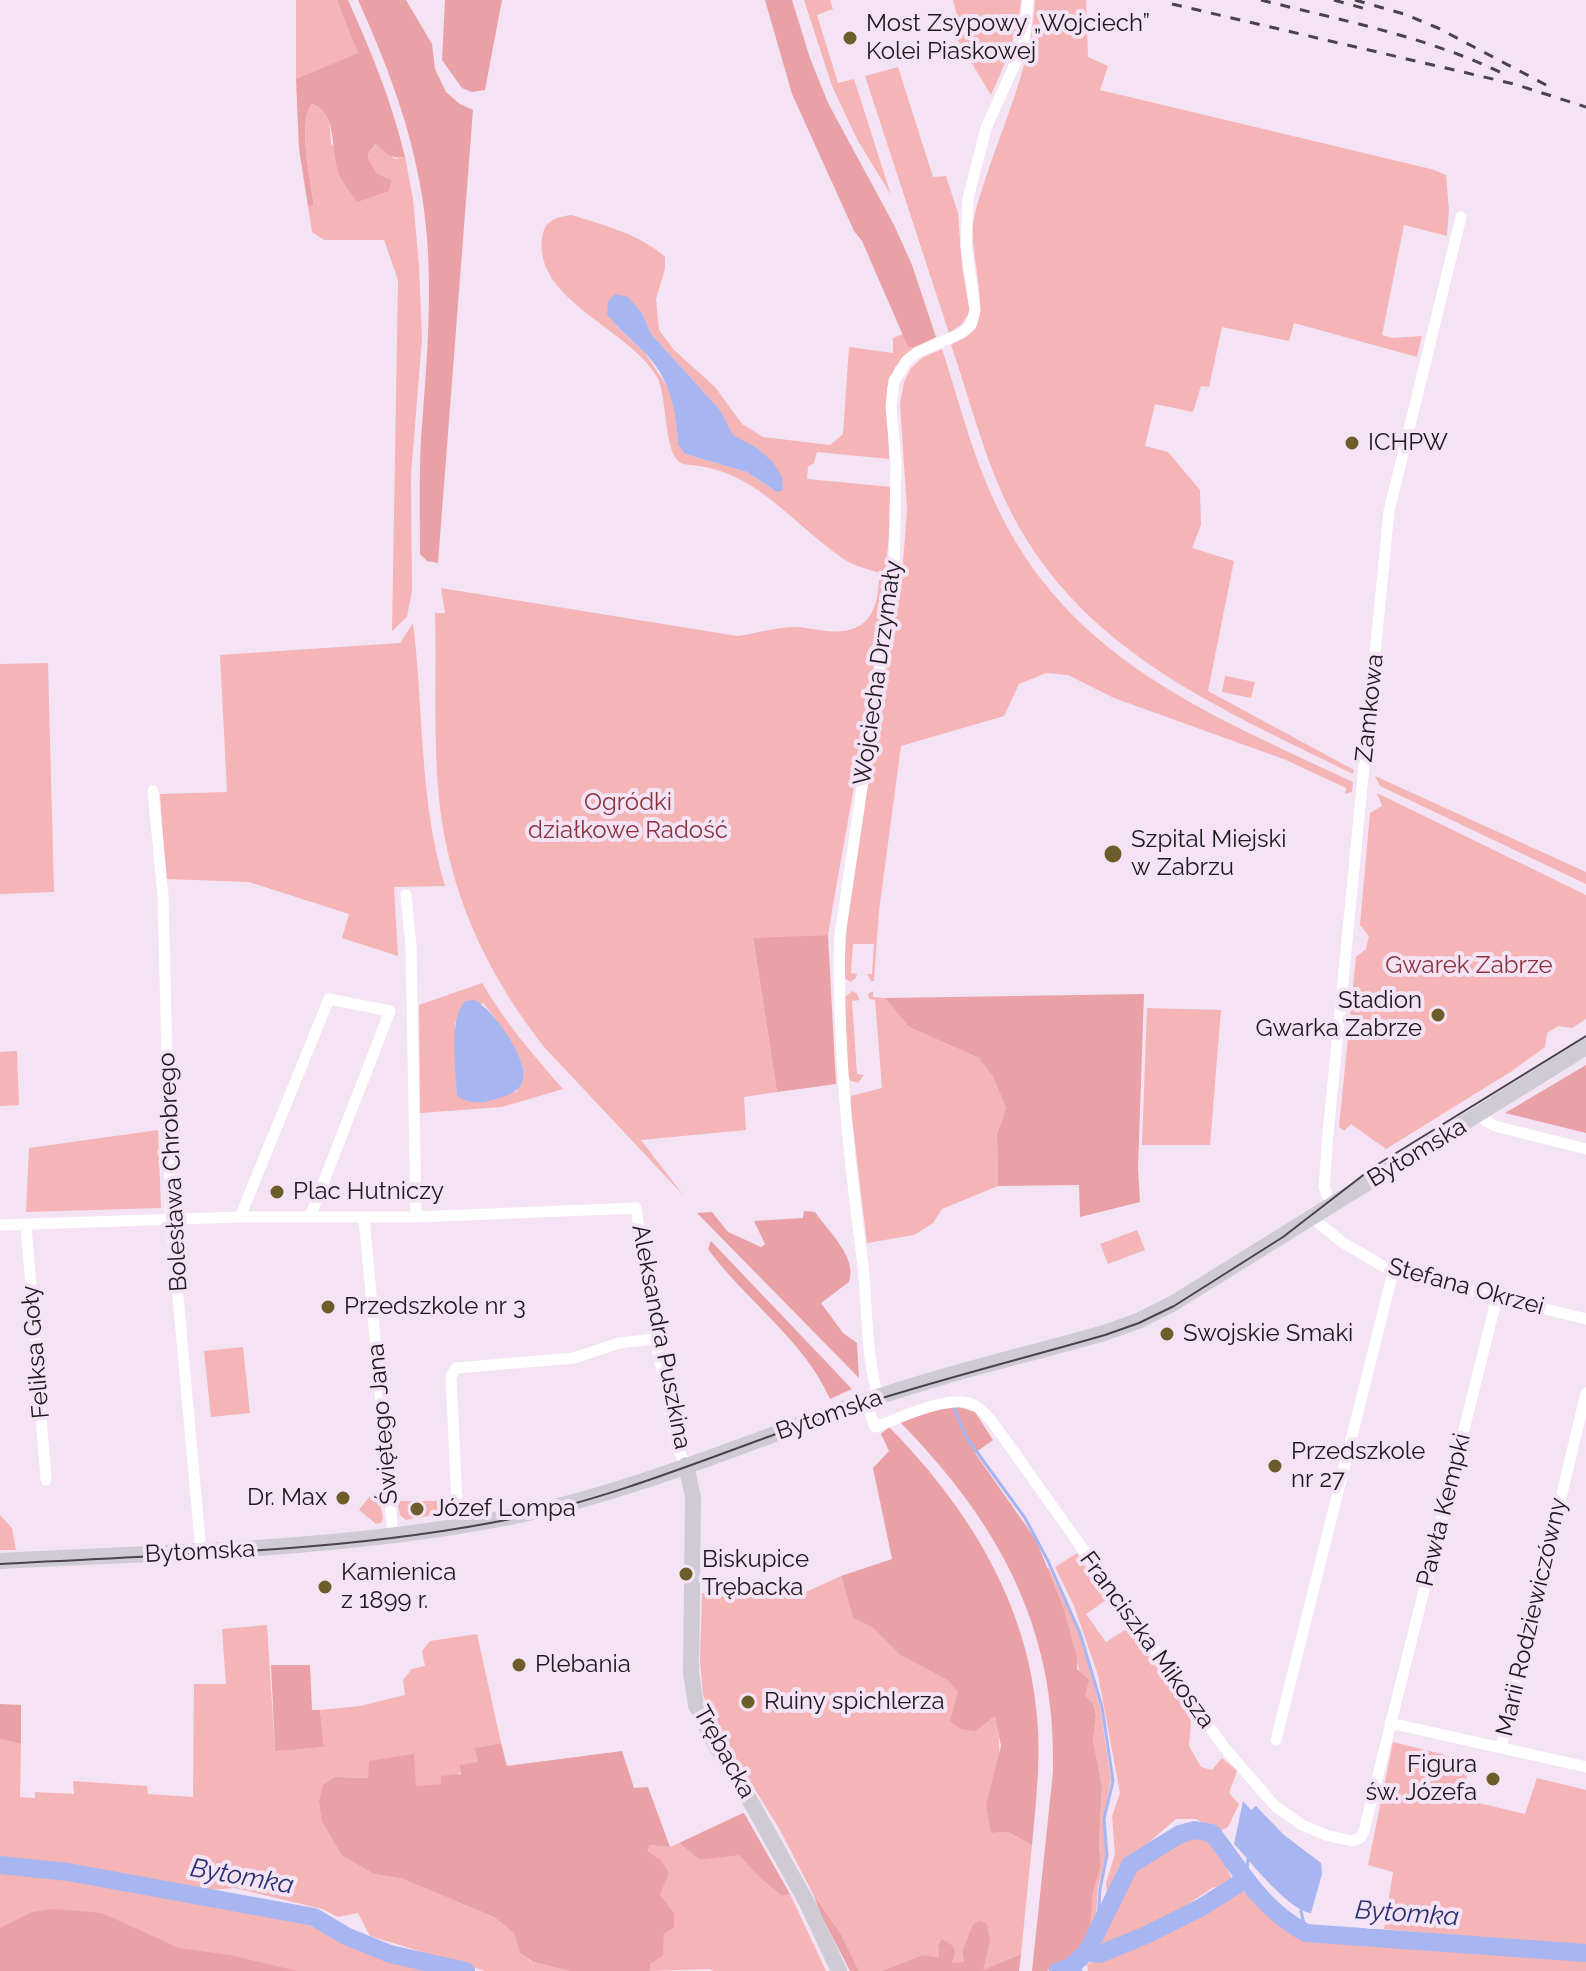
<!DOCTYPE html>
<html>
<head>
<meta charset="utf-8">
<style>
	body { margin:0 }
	canvas { display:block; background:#f3e3f4 }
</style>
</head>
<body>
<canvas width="1586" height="1971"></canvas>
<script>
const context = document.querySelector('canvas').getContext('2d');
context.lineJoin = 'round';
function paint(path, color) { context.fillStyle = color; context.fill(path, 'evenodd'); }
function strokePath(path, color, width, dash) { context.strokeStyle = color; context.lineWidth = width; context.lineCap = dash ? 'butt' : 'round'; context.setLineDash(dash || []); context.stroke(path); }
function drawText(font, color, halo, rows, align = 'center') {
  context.font = font + ' Raleway,sans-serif'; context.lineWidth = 8; context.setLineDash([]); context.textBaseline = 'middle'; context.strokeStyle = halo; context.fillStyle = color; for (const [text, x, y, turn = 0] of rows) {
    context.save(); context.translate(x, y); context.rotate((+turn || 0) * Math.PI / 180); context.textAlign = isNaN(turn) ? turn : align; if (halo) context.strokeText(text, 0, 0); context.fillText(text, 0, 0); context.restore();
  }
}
const green = new Path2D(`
	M296,0h41l22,53 -63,26z
	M804,0h26l3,9 -16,6 21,68 16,-4 37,116 -34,-56 -25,-53z
	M953,0h68c-3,35 -16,64 -30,95l-37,-61 3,-19z
	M1035,0h51l2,57 20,9 -8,24 331,79 15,6 3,35 -2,26 -43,-11 -22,110 11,3 29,-2 -5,21 -123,-34 -5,18 -67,-14 -13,60 -8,-1 -8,26 -38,-8 -10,42 23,6 32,38 1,35 -9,23 42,13 -26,130 146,79 -1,4c-137,-68 -278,-125 -348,-274 -23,-49 -36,-104 -54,-155 8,-5 20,-10 25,-18 12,-19 -6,-75 -3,-103 3,-20 11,-40 17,-59 19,-54 42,-107 45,-165z
	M898,67l35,110 13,-1 12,37 4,54 8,45 -9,13 -12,8 -84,-257z
	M312,104c19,7 18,22 19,40l46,30 -9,-16 1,-6 8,-8 18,15 10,-2 8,42 6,67 3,72 -11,138 1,115 -5,26 -15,14 6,-351 -14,-40h-60l-12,-8 -4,-26 6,-1c-3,-23 -17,-84 -2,-101z
	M571,215c32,10 69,19 94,42v12l-9,30 3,31 15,20 41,37 27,37 21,13 67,8 13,-11 6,-87 44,6v-15l10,-4 5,13 5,1 -18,19 -8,21 2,71 -72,-7 -3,11 -6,4 -1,12 85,8c-7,151 -39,300 -64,448l-75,4 24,153 -33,5 2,33 -105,10 43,56 -139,-148c-53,-67 -90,-142 -103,-226 -10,-68 -5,-140 -7,-209h10l-4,-25 296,48c21,-3 42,-10 63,-9 8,1 17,3 25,4 43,4 54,-19 54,-58 -11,-4 -24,-7 -34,-13 -33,-22 -61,-54 -95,-75 -16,-10 -32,-16 -51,-19 -5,-1 -14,-1 -18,-3 -18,-10 -13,-65 -24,-86 -28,-49 -123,-76 -115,-139 3,-18 12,-20 29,-23zM642,313l9,21 69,76 13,26 24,12 20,44 -30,-20 -62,-18 -7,-9 -1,-27 -8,-29 -24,-36 -29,-27z
	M942,349c17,52 30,106 54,156 73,155 211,208 357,277l-1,10 -7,2 1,-6 -60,-28 -172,-62 -46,-23 -22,-2 -27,11 -15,32 -103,30 -22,165 -5,70h-3l-4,-7h5l2,-30h-21l-2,29 6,1 -1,4 -6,4 -5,-4 -2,-6 5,-59 37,-251 18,-99 4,-53 -7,-107 4,-21 7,-14 11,-10z
	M413,623c11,88 6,177 32,263l-51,1 4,69 -56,-18 7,-24 -100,-32 -83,-3 -6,-85 67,-2 -7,-137 180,-12z
	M48,663l6,229 -54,2v-230z
	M1225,676l30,6 -4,16 -29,-6z
	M1375,776l211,96v12l-206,-98z
	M1377,793l209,102v124l-14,9 -14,-2 -11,7 -2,14 -33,24 -126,78 -35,-25 -7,7 -5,-4 17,-170 10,-8 3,-13 -9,-11 10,-112 12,-7z
	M482,983c23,39 51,72 81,106l-61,18 -82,6 -1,-108zM483,1003c12,15 48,60 40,78 -1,4 -5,7 -7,11l-59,4 -2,-73z
	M852,991l4,2 4,7 -8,1 5,73 7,1 -6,8 -7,-2 -3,-4 -5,-78z
	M873,991v6l12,1 24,29 70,31 14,19 13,31 -9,26 1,52 -56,23 -9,14 -19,12 -47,8 -17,-141 1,-6 31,-8 -7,-88 -6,-1 -1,-5z
	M1147,1008l74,2 -11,135h-68z
	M17,1051l2,54 -19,1v-54z
	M158,1130l3,78 -135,4 3,-64z
	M1137,1230l8,20 -37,14 -8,-20z
	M243,1347l7,66 -39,4 -7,-66z
	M384,1496l1,3 -5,4 3,15 -2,5 -5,1 -17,-14 10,-13z
	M400,1501h45l-6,12 -19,5 2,-13h-9l2,13 -9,2 -6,-5 -3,-12z
	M0,1515l12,13 4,22h-16z
	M1077,1553l29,47 -20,14 20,28 19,-12 8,5 54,72 4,15 -2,24 12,21 11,3 10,-12 15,13 -8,22 10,11 -11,23 -10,5 -22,-13h-20l-58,50 -11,27 -1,-13 9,-29 -3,-38 8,-23 -22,-118 -24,-69 -19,-39z
	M1049,1568l30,64 21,74 11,74 -8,40 3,34 -8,34 -3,44 -10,18 -14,11 17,-22 5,-46 8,-28 -2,-20 3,-59 -9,-46 3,-25 -3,-12 -8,-8 -21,-86 -17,-40z
	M841,1576l12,42 20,10 27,27 47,25 11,12 -1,9 19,30 19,-15c10,34 0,80 -3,117l16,-1 24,13 -11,109 -39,17 7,-30 -16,-16 -11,26 2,12h-13l-13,-18 1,12 -17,-2 -40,16h-23l-18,-37 -27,-38 -34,-66 -69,-111 -8,-25 -3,-32 2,-69 104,-1z
	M267,1625l8,125 49,-3 -4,-37 40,-4 45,-11 -2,-15 9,-11 13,-3 -3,-15 8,-10 47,-7 24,109 -25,5 2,14 -37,22 -25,3 -47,-9 -34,-1 -13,45 20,34 32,18 29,5 91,38 20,16 6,20 12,9 37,9h-84l-115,-35 -12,-23 -20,4 -16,-8 -87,-21 -27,2 -64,-7 -62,-16 -82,-9v-119l21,5 -1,53 15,1v-6l39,2 -1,-13 74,5 1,8 45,3 1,-113h32l-4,-55z
	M1393,1742l77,19 -8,38 63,15 12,-36 49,12v157l-202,-18 9,-57 -25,-7z
	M1198,1834l12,1 24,48 -8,6 -12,-2 -49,32 -64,29 -4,-2 34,-74 11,-11 43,-25z
	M679,1843l21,17 39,-6 21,24 22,18 8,-2 36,77h-113l-4,-2 -59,2c2,-14 15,-23 14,-37l10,-6v-15l-14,-19v-35l-14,-8 4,-6 20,2z
	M0,1873l66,5 233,42 90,42 49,9h-438z
	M1234,1889l3,4 4,-3c24,16 38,40 67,47l278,23v11h-498l-1,-7 59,-23 71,-34z`);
const forest = new Path2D(`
	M337,0h11c23,51 44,102 57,157 -15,2 -18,-3 -29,-13l-7,8 -1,6 9,16 14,6 -2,11 -32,11c-6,-9 -14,-19 -18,-28 -9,-23 -1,-62 -27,-70 -15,17 -1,79 2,101l-6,1 -9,-57 -3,-70 62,-26z
	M358,0h48l26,44 3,25 11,23 14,12 13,6 -35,453 -11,-2 -7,-7c0,-38 -1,-77 1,-115 6,-81 14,-162 1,-243 -11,-69 -35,-132 -64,-196z
	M445,0h57l-17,90 -13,2 -10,-4 -20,-28z
	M765,0h27l18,58 18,45 66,122 18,40 24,72 -23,11 -5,-1 -46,-106 -8,-10 -62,-137z
	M828,935l8,149 -59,8 -24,-154z
	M1144,994l-6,174 2,34 -60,15 -1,-32 -81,1 -1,-52 9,-26 -13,-31 -14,-19 -70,-31 -24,-29z
	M1586,1065v68l-81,-20z
	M804,1211l11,1c13,19 43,46 34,70l-28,21 22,30 14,10 2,35 -162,-165 15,-1 16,20 33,15 4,-3 -11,-23 49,-3z
	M711,1241l141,148 -22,10c-26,-59 -85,-99 -122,-150z
	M959,1407l16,5 18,28 -18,13 61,87 28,69 13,49v11l12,11 -4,15 8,8 3,12 -3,25 9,46 -3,59 2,20 -8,28 -3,34 -2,12 -17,22 -25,10h-14l21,-199c4,-145 -55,-250 -154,-351l42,-12z
	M889,1427c78,79 139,176 148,289 4,43 -1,86 -5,129l-24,-13 -17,1 -5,-28 15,-59 -6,-30 -19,15 -16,-2 -10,-8 8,-29 -11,-12 -47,-25 -27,-27 -20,-10 -12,-42 51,-17 -19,-91 16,-17 -8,-17z
	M271,1665h39l2,45h8l4,37 -49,4z
	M0,1704l21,1v39l-21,-5z
	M501,1743l6,23 115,-15 12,37 14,-1 22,60 -20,-2 -3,6 13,8 9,14 -9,21 14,19v15l-10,6 -1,21 -12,9 -1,7h-81l-36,-9 -13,-9 -6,-20 -20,-16 -91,-38 -29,-5 -32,-18 -20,-34 -3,-21 4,-16 12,-8 33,1 1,-17 45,-7 2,32 25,-2v-8l20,-2 -1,-9 18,-3 -3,-14z
	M743,1813h1l46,81 -8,2 -22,-18 -21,-23 -39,5 -21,-17z
	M814,1896l27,38 18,37h-9l-29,-56z
	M53,1909l49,4 77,35 51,7 67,16h-297v-43l32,-16z
	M981,1921l6,3 3,17 -7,29 38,-16 -2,17h-137l40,-16 17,2 -1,-12 4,-6 11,7 2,6 -3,11 12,-1 -2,-11 11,-27z`);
const water = new Path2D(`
	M615,294l13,3 14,16 9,21 69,76 13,25 24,13 16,14 9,15 1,13 -6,2 -30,-20 -62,-18 -7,-9c-1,-35 -9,-69 -35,-94 -13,-13 -26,-23 -36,-37l1,-12z
	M474,1000c17,6 57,63 49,81 -5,13 -19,15 -31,19 -12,4 -25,3 -35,-4 -1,-25 -9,-76 8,-95z
	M1243,1801l8,9 5,-4 28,29 37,28 1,11 -11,39c-22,-2 -61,-52 -77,-69z`);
const stream = new Path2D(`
	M953,1405l13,32 59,81 23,43 32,72 22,74 11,74 -9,38 3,36 -7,34 -3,45
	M1246,1879l2,-20
	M1301,1911l5,22
	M1075,1964l6,7`);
const river = new Path2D(`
	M0,1865l68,7 246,45 32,19 44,18 76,17
	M1087,1952l13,2 46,-19 56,-28 44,-28
	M1058,1971l11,-3 18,-16 43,-87 50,-31 15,-4 17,3c31,40 48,75 94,100l280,20`);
const street = new Path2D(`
	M153,791l10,105 8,323 30,333
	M406,895l5,51 5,271
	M1478,1116l17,10 91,23
	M1331,1205l-7,-18 4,-53 61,-623 72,-294
	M240,1217l89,-218 61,12 -80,206
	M1311,1217l31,25 51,30 193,47
	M364,1218l29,317
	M26,1224l20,256
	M0,1225l240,-8h176l220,-9 20,131 20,106 10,20
	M878,1397c-13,-45 -10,-92 -16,-139 -14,-107 -25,-215 -22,-323l54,-361 2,-111 -5,-57 3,-25 13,-21 9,-7 46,-20 9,-8 4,-15 -9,-65 2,-46 18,-71 38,-84 4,-44
	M865,1401l10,26c23,-8 73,-33 97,-23 8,3 13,10 19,16l233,327 51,59 27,19 24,10 26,6 8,-3 4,-7 133,-534
	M458,1525l-7,-148 5,-9 118,-10 45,-15 37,-4
	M1390,1723l196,44
	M1276,1740l117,-468
	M1501,1748l85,-355`);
const secondary = new Path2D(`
	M686,1465l7,32 -2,176 5,32 19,39 37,60 54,97 33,70
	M0,1561c171,-9 342,-11 510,-44 120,-24 235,-74 350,-114 79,-28 163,-47 244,-70l34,-12 34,-17 414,-257`);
const tram = new Path2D(`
	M0,1564c171,-10 342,-11 511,-45 122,-25 237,-79 355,-116 79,-25 159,-45 239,-68l34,-12 35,-17 109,-69 92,-71 211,-130`);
const rail = new Path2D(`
	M1261,0c83,21 168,37 245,75
	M1334,0l32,9
	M1355,0l49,14 34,14 110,58
	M1172,4l342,80 72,23`);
const markers = [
	[850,38,8,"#6c5d2b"],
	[1352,443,8,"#6c5d2b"],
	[1113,854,10,"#6c5d2b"],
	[1438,1015,8,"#6c5d2b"],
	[277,1192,8,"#6c5d2b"],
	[328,1307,8,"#6c5d2b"],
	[1167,1334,8,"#6c5d2b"],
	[1275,1466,8,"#6c5d2b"],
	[343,1498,8,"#6c5d2b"],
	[417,1509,8,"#6c5d2b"],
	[686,1574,8,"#6c5d2b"],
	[325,1587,8,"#6c5d2b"],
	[519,1665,8,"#6c5d2b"],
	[748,1702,8,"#6c5d2b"],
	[1493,1779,8,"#6c5d2b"]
];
const poiNames = [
	["Most Zsypowy „Wojciech”",866,24],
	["Kolei Piaskowej",866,52],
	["ICHPW",1368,443],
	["Szpital Miejski",1131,840],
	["w Zabrzu",1131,868],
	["Stadion",1422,1001,"right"],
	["Gwarka Zabrze",1422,1029,"right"],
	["Plac Hutniczy",293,1192],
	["Przedszkole nr 3",344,1307],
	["Swojskie Smaki",1183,1334],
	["Przedszkole",1291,1452],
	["nr 27",1291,1480],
	["Dr. Max",327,1498,"right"],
	["Józef Lompa",433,1509],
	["Biskupice",702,1560],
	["Trębacka",702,1588],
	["Kamienica",341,1573],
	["z 1899 r.",341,1601],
	["Plebania",535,1665],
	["Ruiny spichlerza",764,1702],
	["Figura",1477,1765,"right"],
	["św. Józefa",1477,1793,"right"]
];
const streetNames = [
	["Wojciecha Drzymały",878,673,-82],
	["Zamkowa",1370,708,-84],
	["Bytomska",1417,1153,-31],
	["Bolesława Chrobrego",173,1172,-93],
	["Stefana Okrzei",1466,1287,15],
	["Aleksandra Puszkina",661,1337,79],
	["Feliksa Goły",36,1352,-95],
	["Bytomska",829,1415,-19],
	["Świętego Jana",383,1424,-95],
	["Pawła Kempki",1444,1510,-76],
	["Bytomska",200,1552,-3],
	["Marii Rodziewiczówny",1532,1617,-77],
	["Franciszka Mikosza",1147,1640,54],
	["Trębacka",724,1752,61]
];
const parkNames = [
	["Ogródki",628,803],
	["działkowe Radość",628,831],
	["Gwarek Zabrze",1469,966]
];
const waterNames = [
	["Bytomka",242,1877,10],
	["Bytomka",1407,1914,4]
];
paint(green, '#f5b5b7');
paint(forest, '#eaa1a5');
paint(water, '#a7b5f1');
strokePath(stream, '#a7b5f1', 3);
strokePath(river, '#a7b5f1', 18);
strokePath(street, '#fff', 11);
strokePath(secondary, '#cecbd5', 16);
strokePath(tram, '#4b434c', 2);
strokePath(rail, '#4b434c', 3, [10, 10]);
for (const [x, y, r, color] of markers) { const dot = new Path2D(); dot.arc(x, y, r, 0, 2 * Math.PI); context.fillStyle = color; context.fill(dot); strokePath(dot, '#f3e3f4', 3); }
drawText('24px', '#1e191f', '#f3e3f4', poiNames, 'left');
drawText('24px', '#1e191f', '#f3e3f4', streetNames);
drawText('24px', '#8a343e', '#f3e3f4', parkNames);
drawText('italic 26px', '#293175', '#f3e3f4', waterNames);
</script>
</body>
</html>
